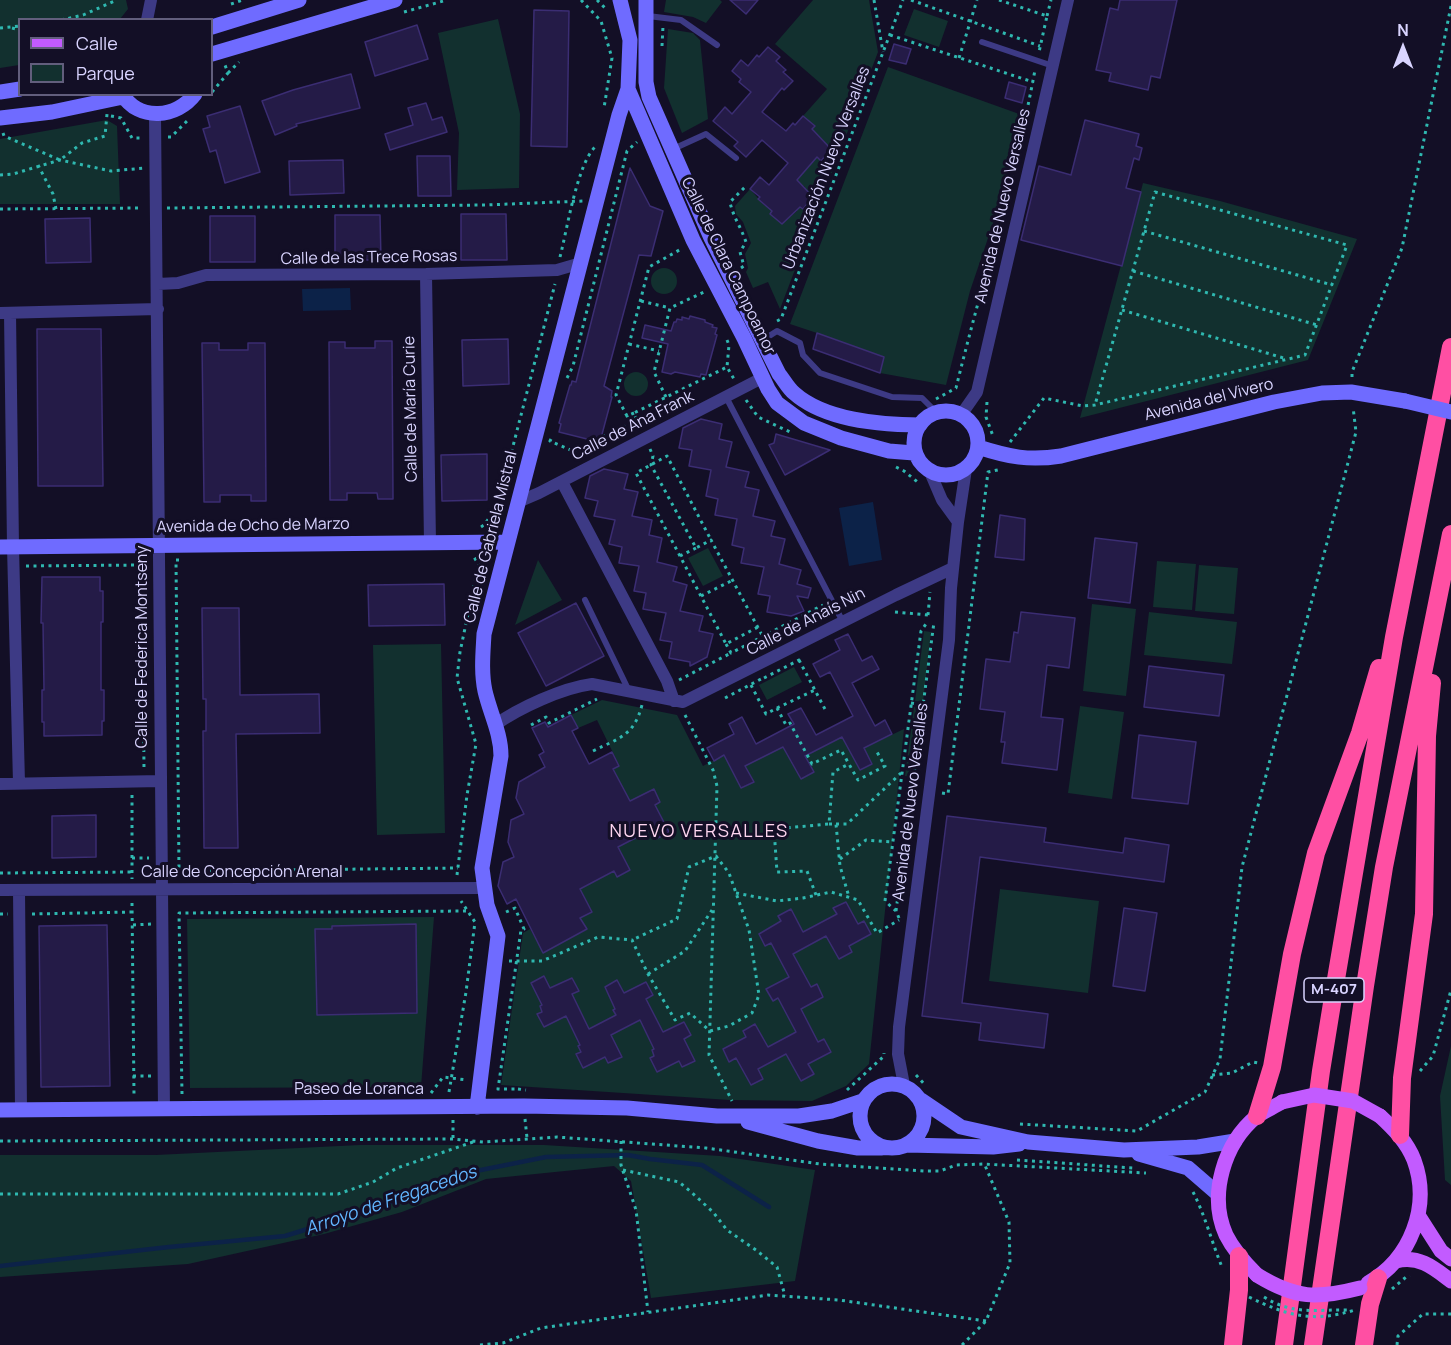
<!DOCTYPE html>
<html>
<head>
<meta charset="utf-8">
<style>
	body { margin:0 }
	#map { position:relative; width:1451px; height:1345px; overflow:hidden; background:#130f26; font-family:Manrope,sans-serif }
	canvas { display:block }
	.legend { position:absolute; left:18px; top:18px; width:195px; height:78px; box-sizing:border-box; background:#130f26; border:2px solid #625e7d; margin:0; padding:8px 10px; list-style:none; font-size:18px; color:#d9d4ff }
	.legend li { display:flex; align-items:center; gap:12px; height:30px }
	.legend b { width:30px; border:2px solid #625e7d }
	.north { position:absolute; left:1373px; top:18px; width:60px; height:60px; -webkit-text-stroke:4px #130f26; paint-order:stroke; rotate:0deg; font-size:16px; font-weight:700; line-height:24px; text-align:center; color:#d9d4ff }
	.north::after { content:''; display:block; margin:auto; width:21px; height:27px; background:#d9d4ff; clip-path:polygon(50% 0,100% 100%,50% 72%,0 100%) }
</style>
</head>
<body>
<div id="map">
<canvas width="1451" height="1345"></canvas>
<ul class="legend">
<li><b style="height:8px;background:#c25bff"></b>Calle</li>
<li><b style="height:16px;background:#12302f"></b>Parque</li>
</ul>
<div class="north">N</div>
</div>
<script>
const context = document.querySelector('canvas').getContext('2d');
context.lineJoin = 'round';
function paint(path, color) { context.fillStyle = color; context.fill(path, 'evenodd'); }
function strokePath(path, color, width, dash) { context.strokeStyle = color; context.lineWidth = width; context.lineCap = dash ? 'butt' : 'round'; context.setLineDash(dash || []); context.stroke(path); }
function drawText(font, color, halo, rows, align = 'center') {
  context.font = font + ' Manrope,sans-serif'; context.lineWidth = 6; context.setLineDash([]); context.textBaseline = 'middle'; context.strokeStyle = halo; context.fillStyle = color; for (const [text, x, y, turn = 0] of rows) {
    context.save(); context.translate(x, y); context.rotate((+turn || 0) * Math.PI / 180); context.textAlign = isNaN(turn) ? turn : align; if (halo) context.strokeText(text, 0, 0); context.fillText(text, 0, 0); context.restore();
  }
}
const green = new Path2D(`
	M0,0h126l2,9 -8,10 -100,1 -1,45 -19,3z
	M666,0h54l2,2 -16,21 -13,-6 -29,-5z
	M813,0h56l9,52 -98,257 -12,-27 -15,6 -7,-16 2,-4 -3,-14 6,-11 -8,-21 -7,-8 -1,-8 15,-17 14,16 10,4 -4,5 12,10 15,-13 -2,-2 10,-22 -12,-8 16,-12 6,-11 6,5 10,-12 -16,-17 -5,-1 5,-5 -12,-10 24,-27 -52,-45z
	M914,9l34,12 -9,26 -35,-12z
	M498,19l22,95 -1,74 -62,2 2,-57 -21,-100z
	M668,29l25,4 7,7 8,79 -26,14 -18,-45z
	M888,67l134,48 -20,82 -32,94 -24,94 -66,-12 -67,-24 4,-16 -27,-9z
	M107,120l10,6 3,78h-120v-65z
	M1143,183l77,18 137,38 -49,121 -228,58z
	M651 281a13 13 0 1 1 26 0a13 13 0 1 1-26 0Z
	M624 384a12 12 0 1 1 24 0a12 12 0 1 1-24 0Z
	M708,548l15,28 -20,10 -15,-28z
	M538,560l24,40 -47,25z
	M1157,561l39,3 -4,46 -39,-3z
	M1199,565l39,3 -4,46 -39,-3z
	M1092,604l44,5 -10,87 -43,-5z
	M1149,612l88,10 -5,42 -88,-9z
	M924,631l7,1 -8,70 -8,-1z
	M441,644l4,189 -68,2 -4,-190z
	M794,667l8,15 -35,18 -8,-15z
	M602,700l75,15 26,51 21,-11 18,33 12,-6 -9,-16 38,-19 18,32 13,-7 -9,-16 33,-17 5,-2 17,33 12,-7 -8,-15 40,-19 -35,335 -23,22 -34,15 -82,-1 -229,-15 22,-152 7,-4 13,23 43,-22 -6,-12 12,-7 -12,-22 34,-18 3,6 13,-7 -12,-23 33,-17 5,9 13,-7 -14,-27 5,-3 -6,-13 -24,12 -17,-32 6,-4 -22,-45 -19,8 -7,-13z
	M1080,706l44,6 -12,87 -44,-6z
	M914,707l7,1 -8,69 -8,-1z
	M1000,889l99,12 -11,92 -99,-12z
	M434,917l-13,170 -231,1 -3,-169z
	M1451,1046v139l-6,-5 -5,-84z
	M360,1145h184l176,11 95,14 -20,111 -144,17 -20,-117 -17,-15 -128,13 -84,33 -78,22 -136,30 -188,13v-122h156z`);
const water = new Path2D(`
	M350,288l1,22 -48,1 -1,-22z
	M873,502l9,58 -33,6 -10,-58z`);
const stream = new Path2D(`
	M0,1266l169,-19 116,-11 91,-28 90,-35 80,-16 82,-2 22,4 52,6 67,42`);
const building = new Path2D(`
	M730,0h28l-12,14z
	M1120,0h57l-17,78 -9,-2 -3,14 -39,-9 2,-8 -15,-3 14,-62 8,2z
	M534,10l35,1 -2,136 -36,-1z
	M417,25l11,34 -53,17 -10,-34z
	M894,44l17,5 -5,15 -17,-4z
	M768,47l12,10 -4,4 10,9 -3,2 10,9 -9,9 -2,-2 -20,24 24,19 7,-8 2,2 8,-9 12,10 -3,3 19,20 -10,12 -4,-4 -20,23 16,17 -10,12 -3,-2 -18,17 -12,-10 2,-3 -14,-12 2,-2 -10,-8 10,-12 9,8 19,-22 -26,-23 -16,17 -12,-11 4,-4 -25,-21 12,-14 7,7 19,-22 -12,-10 2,-3 -9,-8 9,-11 7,6 9,-11 2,2z
	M351,74l9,34 -64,16 1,2 -22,9 -13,-34 31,-11z
	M1009,82l17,5 -4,16 -17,-5z
	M426,103l6,17 10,-3 5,15 -57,18 -5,-16 28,-9 -5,-17z
	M240,106l20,66 -35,11 -9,-33 -6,2 -7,-23 7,-2 -3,-11z
	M1085,120l54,14 -3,12 6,2 -3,12 -5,-2 -8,30 15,4 -19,74 -101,-26 18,-74 32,9z
	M417,156h33l1,40h-33z
	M343,160l1,33 -54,2 -1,-34z
	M630,168l20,38 13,5 -12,45 -12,-1 -35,131 8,5 -1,6h1l-11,41 -4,-1 -1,3 -9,-1 -28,-7 2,-8 -2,-1 11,-38h1l1,-4 4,1z
	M461,214h45l1,46h-46z
	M335,215h45l1,45h-46z
	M210,216h45v46h-45z
	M90,218l1,44 -45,1 -1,-44z
	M690,316l15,4v2l8,3 -1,2 5,1 -2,6 2,1 -11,40 -5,-1 -1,3 -25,-5 -4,2 -9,-2 6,-28 -26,-6 3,-13 26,6 3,-9h2l1,-3 5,1v-3l7,2z
	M37,329h64l2,157h-65z
	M817,333l67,24 -4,16 -67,-24z
	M508,339l1,45 -46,2 -1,-46z
	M375,341h17l1,158h-15l-1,-6h-30v7h-17l-1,-158h16v6h30z
	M202,343h17v7h29v-7h17l1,158h-15v-6h-31v7h-16z
	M701,419l21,5 -3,15 13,3 -6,25 23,5 -4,15 14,3 -6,26 22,5 -4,15 14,3 -6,25 22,6 -4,14 14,4 -3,10 -11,-2 7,15 -13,5 -24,-4 3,-16 -12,-2 6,-27 -23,-4 3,-15 -12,-3 5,-26 -22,-4 3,-16 -12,-3 5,-26 -22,-4 3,-16 -13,-2 4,-20z
	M776,434l54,16 -45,25 -16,-30 5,-2z
	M487,454v46l-45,1 -1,-46z
	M604,469l24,5 -4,15 14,3 -6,24 20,4 -3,15 13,3 -5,24 20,5 -4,14 14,4 -7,26 23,5 -4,15 14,3 -6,23 -17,9v-4l-21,-4 3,-16 -12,-2 6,-27 -23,-4 3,-16 -12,-2 5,-25 -20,-3 3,-16 -13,-3 6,-24 -21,-4 4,-15 -13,-3 5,-22z
	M1000,515l25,4 -1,41 -29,-3z
	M1095,538l42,5 -7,60 -42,-5z
	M42,577h58v14h3v31h-2v68h3v31h-2v14l-58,1v-14h-2v-32h2l-1,-67h-2z
	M444,584l1,41 -76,1 -1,-41z
	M576,603l28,53 -58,30 -28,-53z
	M202,608h37l1,87 79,-1 1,39 -84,1 2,114h-34l-1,-117h3v-32h-3z
	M1021,612l54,6 -6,50 -22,-3 -6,52 22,2 -6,51 -55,-7 3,-21h-4l4,-30 -25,-3 6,-50 24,3 4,-30 4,1z
	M848,634l14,27 10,-5 7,13 -27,14 23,43 10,-6 7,14 -28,14 8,16 -12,6 -18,-33 -37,19 9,16 -13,7 -18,-32 -38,19 9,16 -13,6 -17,-33 -10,6 -7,-13 27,-14 -5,-10 13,-7 14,27 38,-20 -6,-10 13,-6 15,27 37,-19 -23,-44 -10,5 -7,-13 27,-14 -5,-10z
	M1149,666l75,9 -5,41 -75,-9z
	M571,715l7,13 -6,3 17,33 23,-12 7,14 -6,3 17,32 24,-12 6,13 -5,3 14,27 -13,7 -5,-9 -33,17 12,23 -13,7 -3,-6 -34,18 12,23 -12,6 7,11 -44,24 -27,-54 -9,5 -9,-18 5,-24 11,-5 -6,-15 3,-22 13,-6 -8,-16 3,-16 26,-15 -6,-12 5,-3 -12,-24 13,-6 3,5z
	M1139,735l57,7 -8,62 -56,-6z
	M96,815v42l-44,1v-42z
	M947,816l99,12 -2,14 79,11 2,-15 44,7 -5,37 -184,-25 -18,146 86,11 -4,34 -65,-8 2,-17 -59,-7z
	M846,902l12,22 6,-3 7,13 -22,12 3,6 -13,7 -13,-23 -33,18 18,33 6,-3 6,13 -22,12 17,33 6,-3 7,13 -23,12 6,10 -13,7 -15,-27 -28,15 5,10 -12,6 -15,-27 -7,4 -6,-13 23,-12 -3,-6 12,-7 13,23 28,-15 -18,-34 -5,3 -7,-12 23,-12 -18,-34 -6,3 -6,-12 22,-13 -3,-5 13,-7 12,23 34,-18 -4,-6z
	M1124,908l33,5 -12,78 -32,-5z
	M416,924l1,89 -100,2 -2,-86h17v-3z
	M107,925l3,161 -69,1 -2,-161z
	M544,976l6,12 22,-10 7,13 -7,3 17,35 27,-14 -3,-5 2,-1 -10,-22 12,-7 7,13 22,-11 7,13 -7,4 17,33 21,-10 7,13 -7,4 11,22 -13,6 -3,-6 -22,11 -7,-14 4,-2 -2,-6 2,-1 -14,-29 -29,15 11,22 -14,6 -3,-6 -22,11 -7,-14 5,-2 -3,-6 2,-1 -14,-29 -22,11 -7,-13 5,-2 -2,-6 2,-1 -11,-22z`);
const path = new Path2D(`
	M581,0l20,21 11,37 -8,50
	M597,0l10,10
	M874,0l9,52
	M911,0l129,46
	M999,0l48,16 -8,36
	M231,4l12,-4
	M404,12l43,-12
	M1047,16l4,-16
	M61,20l22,-5 34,-15
	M0,28l20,-2
	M12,28l8,2
	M890,35l143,47
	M662,46l1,-20
	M959,58l18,-58
	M228,73l11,-11
	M212,92l16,-19 -3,-8
	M111,116l10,2 11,20h11
	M3,133l1,3 56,24 22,-17 23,-7 2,-22
	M168,137h3l16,-16
	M38,165l15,29 3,15
	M0,175l13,-1 47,-14 51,11 34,-3
	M167,208l318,-3 98,-4
	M0,209l142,-1
	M1144,231l188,54
	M560,257c7,-27 17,-92 35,-110
	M741,268l3,-2 -4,-14 6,-10c-5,-15 -13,-25 -16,-40l15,-15
	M1133,271l184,54
	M641,301l29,7
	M1122,310l165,49
	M777,321l4,-2 122,-319
	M727,340l2,5 -2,22 7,12
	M629,344l30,7
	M1352,377v-5l50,-124 49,-242
	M567,378l6,-12 54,-215 10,-9
	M666,397l-12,-25 16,-64 34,-16
	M936,399l20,-11c26,-106 59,-210 79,-318
	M746,400l12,17 32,15
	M987,402l-1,15 7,19
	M634,413l-7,3 -11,-21 33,-128 34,-19
	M639,426l-5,-13 93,-46
	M551,439l-1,2 23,10 57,-27 -3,-8
	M1010,442l34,-44 39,8 12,-1 210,-50 42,-110 -192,-53 -60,213
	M650,449l3,7 -2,9 45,83 15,-8 52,97
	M896,467l8,4 16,13
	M481,527c9,-6 9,-15 17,-23l57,-220
	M696,548l-16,8 46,88 32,-17
	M680,556l-44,-83 31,-17 44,84
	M179,560h-3l3,311 279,-3
	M26,566l116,-1 2,204
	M701,596l32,-16
	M814,610l6,10
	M895,612l33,3
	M928,615l2,-23
	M726,644l5,9 92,-48
	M747,645l4,10
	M799,660l28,53
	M764,678l37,-19
	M679,680l52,-27
	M751,685l15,29 11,-6 9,17 4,-2 22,41 29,-14 17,30 27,-14 -8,-14
	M725,698l38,-20
	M911,703l13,2
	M777,708l38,-18
	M685,715l28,55 4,16 -8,269 23,46
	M531,725l15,-8 3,6 48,-24
	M593,751c26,-13 41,-15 49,-46
	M942,793l6,1 40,-322 14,-3
	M132,795v84
	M829,824h7l4,42 9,31
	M836,824h11l54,-51
	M132,858h17
	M840,859l26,-19 26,2
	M0,873l132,-1
	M457,875l10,-80 9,-51 -19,-66 3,-26 16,-76 4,-9 -6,-10
	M736,893l41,8 26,-3 28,-6 27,8 19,33 22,-13
	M816,895l-9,-24 -30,1 -3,-43 55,-5 4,-52 16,-8
	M132,903l2,192
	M896,911l38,-289
	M506,912l9,-4 9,21 -3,1 -23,159h19
	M0,914h8
	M32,914l100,-2
	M899,918l-3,-7 -11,-10 36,-270 7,-10
	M133,925l18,-1
	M509,961h33l56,-24 34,3 16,34 27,46 15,-7 20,18 19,-5 23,-13 7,-18 -10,-65 -20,-57 -13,-17 -27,11 -12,52 -45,21
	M648,974l37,-23 27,-41
	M1420,1071l13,-15 18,-66
	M916,1075l10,11
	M1212,1075l20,-2 21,-11 5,1
	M133,1076h20
	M518,1089l8,1
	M847,1090l37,-34v-3
	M449,1092l17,-100 9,-70 -14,-21
	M431,1093l12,-16 24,3
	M182,1094l-3,-181 288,-2
	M525,1119l2,19
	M453,1120v19
	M1020,1124l117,7 68,-39 15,-33 22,-192 114,-435 -3,-25
	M0,1141l453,-2 30,3 74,-5 149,11 114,16 105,7h15l16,-6 27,-1 163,9
	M621,1141v24l15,45 12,102
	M1017,1160l116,8
	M623,1170l56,12 11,9 23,21 14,18 29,20 21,17 8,29
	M1193,1192c12,23 19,51 29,75
	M0,1194h338l35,-12 24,-14 76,-26
	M1392,1289l14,-12 4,-1
	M480,1345l23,-2 38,-15 227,-33 71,5 147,21
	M962,1345l24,-24 24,-58 -1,-41 -25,-59
	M1397,1345l1,-9 25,-22h28`);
const lane = new Path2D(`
	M648,16l33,4 36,25
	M982,42l71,24
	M673,149l33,-15 30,24
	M763,340l14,-9 23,12 3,12 17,18 72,24 30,1 14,14
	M726,397l117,225
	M585,600l44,91`);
const street = new Path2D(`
	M147,20l4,-20
	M155,114l9,995
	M426,274l4,269
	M158,284l20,-1 28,-8 220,-1 131,-4 24,-7
	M0,313l158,-4
	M10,313l3,234 6,236
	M961,415l16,-23 91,-392
	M930,472l12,28 16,22
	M562,482l105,199 7,20
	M518,502l21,-9 223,-115
	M495,725c24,-17 67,-37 97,-41l91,18 213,-107 57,-27
	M0,784l161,-3
	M0,890l483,-2
	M19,890l2,220
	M904,1085l-6,-31 1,-27 50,-387 2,-52 7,-66 8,-53`);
const secondary = new Path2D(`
	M620,0l10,40 -2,49 65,151 51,98 24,51 9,14 27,20 37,15 48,13 25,2
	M646,0v82l3,15 62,141 68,136c5,6 9,14 15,19 30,27 87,32 126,32
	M212,27l87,-27
	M212,54l183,-54
	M0,92l20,-3
	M122,94c17,28 55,24 73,0
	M0,118l52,-6 71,-15
	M914 443a32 32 0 1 1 64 0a32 32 0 1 1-64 0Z
	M978,447c31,10 51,14 83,9l213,-54 48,-9 29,-1 54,9
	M0,547l507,-5
	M860 1116a32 32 0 1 1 64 0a32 32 0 1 1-64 0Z
	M921,1100l40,27 67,15 96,8 74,-3 37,-6
	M477,1107l21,-171 -11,-31 -5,-37 19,-112c0,-23 -11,-43 -16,-65 -4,-19 -2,-38 -1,-57l135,-519 9,-26
	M0,1110l524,-4 103,2 90,8h82l33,-5 30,-10
	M748,1122l70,19 40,7h24
	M907,1145l86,2 26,-3
	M1139,1154l49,14 30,26`);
const primary = new Path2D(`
	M1418,1215l23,36 10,8
	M1396,1261c23,-6 38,7 55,20
	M1257,1275c-12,-12 -23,-24 -31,-40 -18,-40 -2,-92 31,-119 7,-5 17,-9 25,-14
	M1368,1283c43,-24 63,-77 46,-123 -7,-18 -20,-31 -34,-44`);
const highway = new Path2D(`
	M1257,1116l15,-49 20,-113 24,-101 44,-120 19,-65
	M1400,1135l2,-57 22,-164 3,-178 5,-53
	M1233,1345l6,-55v-34
	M1284,1345l37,-274 14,-86 59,-348 57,-290
	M1313,1345l52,-359 19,-119 67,-333
	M1364,1345l6,-41 8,-26`);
const pathBridge = new Path2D(`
	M1249,1297c39,19 64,26 106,13
	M1264,1297c30,19 54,12 87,13`);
const secondaryBridge = new Path2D(`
	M1405,401l46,11`);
const primaryBridge = new Path2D(`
	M1282,1102l32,-7 39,6 27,15
	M1257,1275c39,24 60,24 103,13`);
const shields = [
	[1334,990,60]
];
const shieldNames = [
	["M-407",1334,990]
];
const streetNames = [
	["Urbanización Nuevo Versalles",827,168,-69],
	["Avenida de Nuevo Versalles",1003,206,-77],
	["Calle de las Trece Rosas",369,258,-1],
	["Calle de Clara Campoamor",728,266,64],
	["Avenida del Vivero",1209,400,-14],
	["Calle de María Curie",411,409,-91],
	["Calle de Ana Frank",633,426,-27],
	["Avenida de Ocho de Marzo",253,526,-1],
	["Calle de Gabriela Mistral",491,537,-76],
	["Calle de Anaís Nin",806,622,-27],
	["Calle de Federica Montseny",143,647,-90],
	["Avenida de Nuevo Versalles",911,802,-83],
	["Calle de Concepción Arenal",242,873],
	["Paseo de Loranca",359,1090]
];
const neighbourhoodNames = [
	["NUEVO VERSALLES",699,832]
];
const waterNames = [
	["Arroyo de Fregacedos",391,1201,-19]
];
paint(green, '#12302f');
paint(water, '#0c2248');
strokePath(stream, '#0c2248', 4.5);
paint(building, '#241b47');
strokePath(building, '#3b2d73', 1.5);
strokePath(path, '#2fb8b0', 3, [3, 4.5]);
strokePath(lane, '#3d3a85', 6);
strokePath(street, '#3d3a85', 12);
strokePath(secondary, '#6f6bff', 15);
strokePath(primary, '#c25bff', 15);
strokePath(highway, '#ff4fa3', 18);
strokePath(pathBridge, '#2fb8b0', 3, [3, 4.5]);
strokePath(secondaryBridge, '#6f6bff', 15);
strokePath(primaryBridge, '#c25bff', 15);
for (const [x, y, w] of shields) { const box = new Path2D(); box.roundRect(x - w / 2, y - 12, w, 24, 4.5); context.fillStyle = '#130f26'; context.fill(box); strokePath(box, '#d9d4ff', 1.5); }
drawText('bold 15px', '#d9d4ff', null, shieldNames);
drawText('16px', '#d9d4ff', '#130f26', streetNames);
context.letterSpacing = '1.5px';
drawText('18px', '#ffd6f0', '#130f26', neighbourhoodNames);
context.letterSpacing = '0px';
drawText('italic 18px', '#62b6ff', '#130f26', waterNames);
</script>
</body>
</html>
